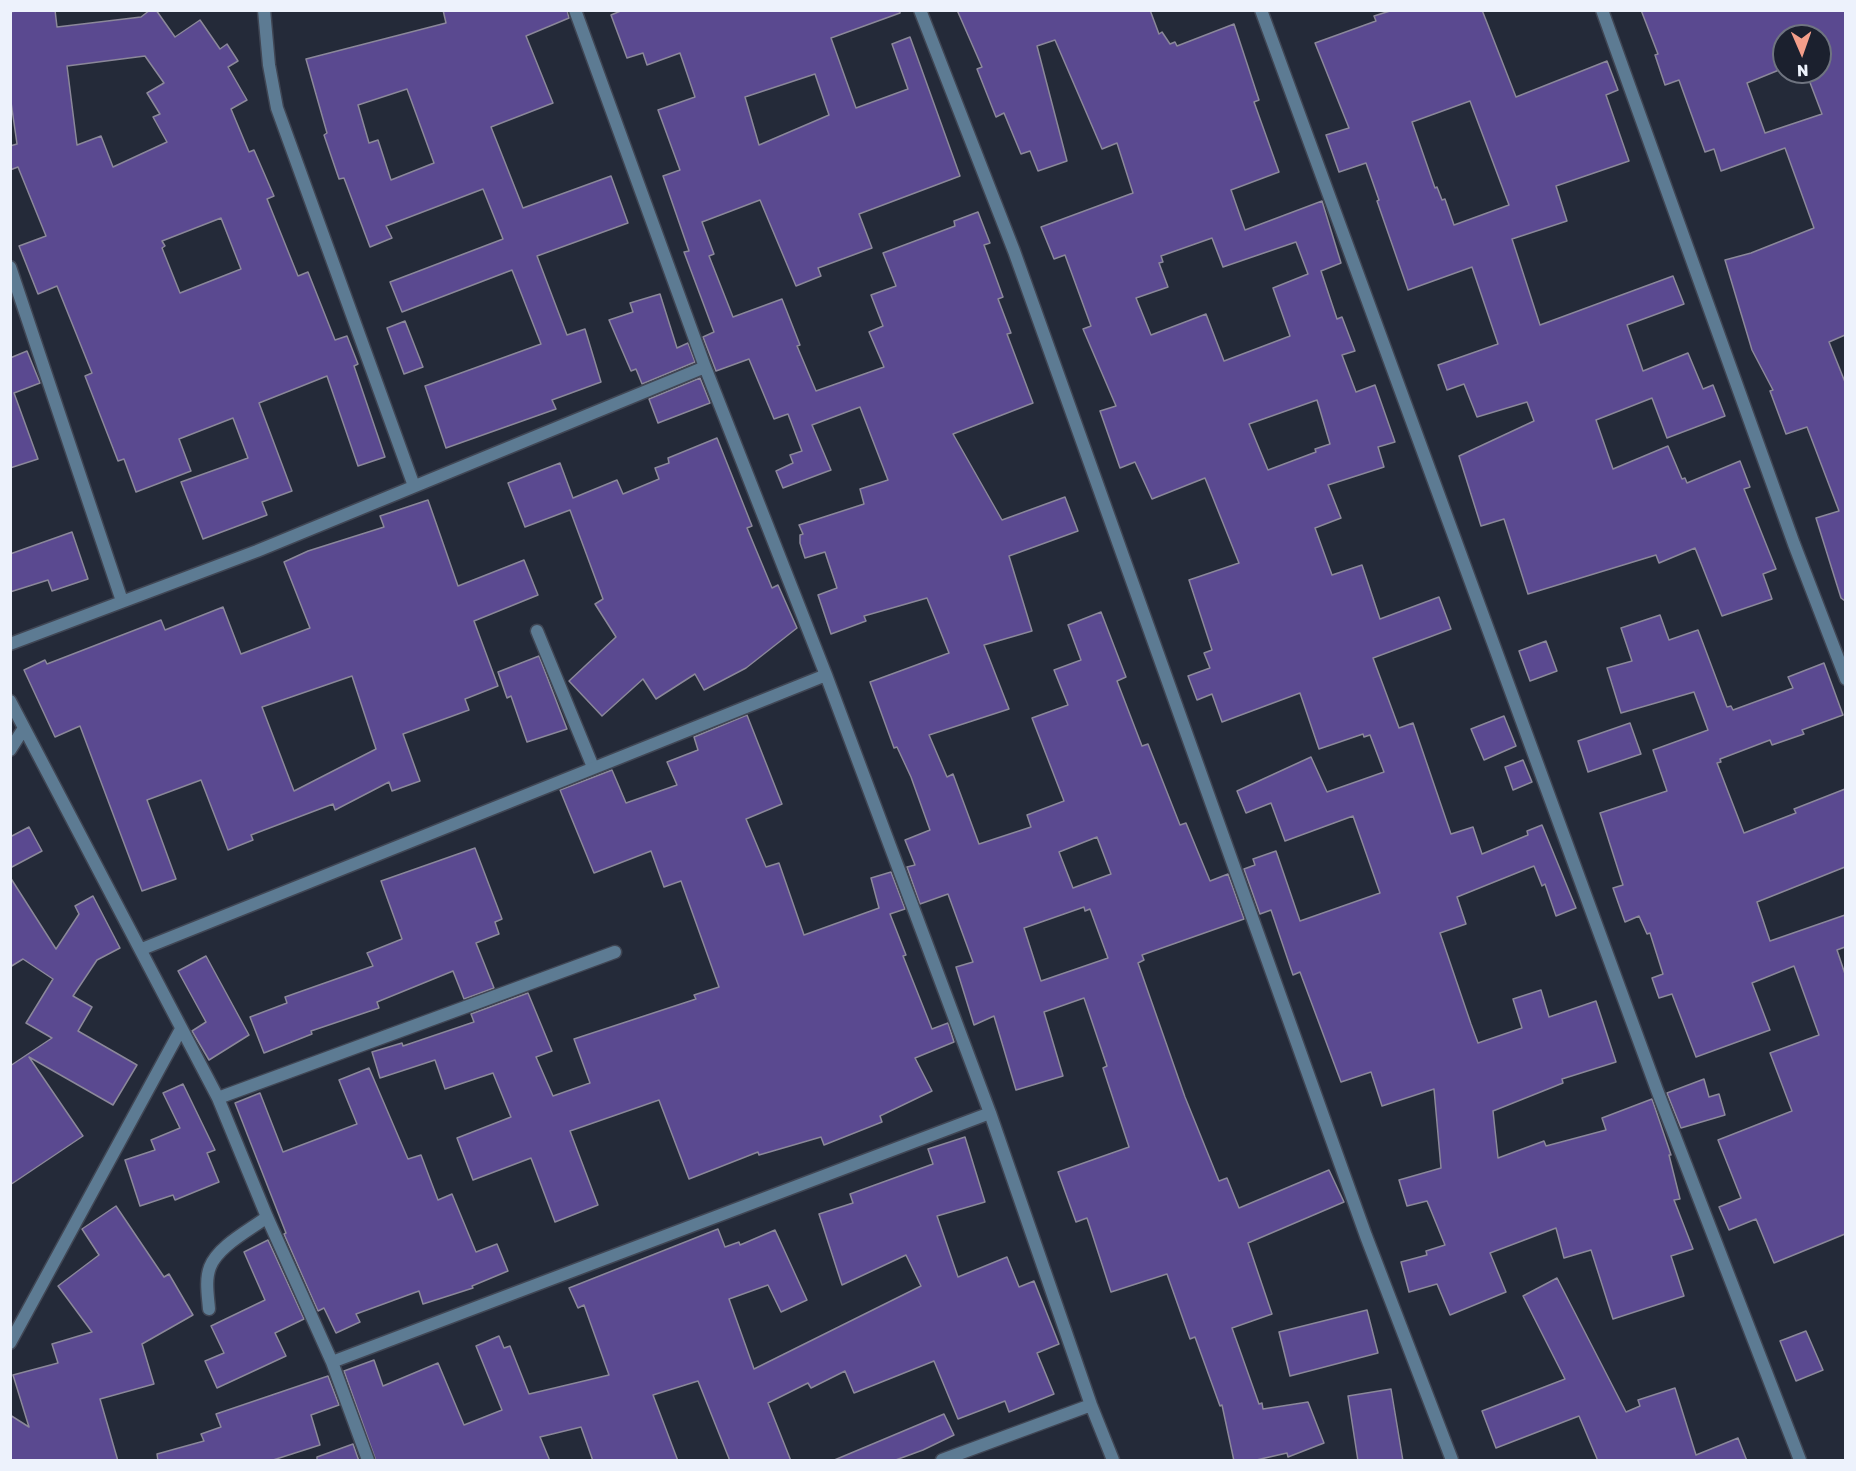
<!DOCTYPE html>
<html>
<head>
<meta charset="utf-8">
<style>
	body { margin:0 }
	#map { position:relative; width:1856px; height:1471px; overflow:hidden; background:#242a39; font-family:Rubik,sans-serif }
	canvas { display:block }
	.frame { position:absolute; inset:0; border:12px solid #edf2fc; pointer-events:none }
	.north { position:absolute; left:1772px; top:24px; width:60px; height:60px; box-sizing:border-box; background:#1b202e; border:2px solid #6f7480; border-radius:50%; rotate:178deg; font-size:16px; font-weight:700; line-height:24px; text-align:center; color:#edf2fc }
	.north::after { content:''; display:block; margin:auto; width:21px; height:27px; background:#f49e8a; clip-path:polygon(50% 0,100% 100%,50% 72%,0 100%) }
</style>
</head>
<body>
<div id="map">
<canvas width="1856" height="1471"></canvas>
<div class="frame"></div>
<div class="north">N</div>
</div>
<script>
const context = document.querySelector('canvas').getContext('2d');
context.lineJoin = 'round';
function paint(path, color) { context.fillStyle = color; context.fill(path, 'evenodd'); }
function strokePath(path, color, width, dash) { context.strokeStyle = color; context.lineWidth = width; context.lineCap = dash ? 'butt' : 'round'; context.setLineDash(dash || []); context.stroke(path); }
const building = new Path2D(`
	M21,10h34l2,17 84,-10 9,-7h6l19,27 25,-17 20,29 7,-5 11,17 -10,6 19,33 -16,9 18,43 5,-2 20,46 -7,3 31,77 10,-4 27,68 12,-4 11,28 -4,2 31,91 -27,9 -31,-90 -68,27 33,88 -30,11 5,13 -64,24 -22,-57 67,-24 -15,-40 -54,21 12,32 -55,21 -12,-33 -6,2 -33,-85 7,-3 -35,-87 -19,8 -19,-48 27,-10 -28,-69 -8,3v-24l7,-2 -7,-49v-83zM145,56l19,27 -17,10 13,21 -7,3 14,25 -54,25 -12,-31 -24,9 -10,-79zM221,218l20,51 -61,24 -18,-45 3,-2 -3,-5z
	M443,10h124l2,8 -43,18 27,67 -62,24 32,81 88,-32 17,47 -91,33 30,79 18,-6 16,53 -49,18 4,9 -110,39 -21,-62 116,-42 -29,-74 -110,42 -12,-30 113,-43 -20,-50 -97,37 6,12 -22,9 -26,-69 -5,1 -15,-44 3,-2 -21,-74 140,-36zM407,89l27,74 -43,17 -13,-40 -9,3 -11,-38z
	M623,10h277v3l-69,25 25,70 52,-19 -16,-45 18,-7 50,139 -101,38 13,34 -54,20 3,8 -25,10 -36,-86 -58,22 12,32 -5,2 24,61 49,-18 18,46 -3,1 19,45 68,-24 -15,-35 14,-6 -12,-31 25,-9 -13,-33 72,-27 -1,-5 24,-9 12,31 -6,2 19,52 -5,2 13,34 -4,1 26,69 -80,31 49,86 63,-23 13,34 -69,25 23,75 -48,14 25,64 -80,26 18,42 6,-3 26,70 52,-17 -4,-12 37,-14 -32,-83 36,-13 -14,-35 27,-10 -13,-35 33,-13 25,65 -9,4 25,65 6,-2 32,81 6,-2 24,58 18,-7 16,45 -102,36 2,5 -6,3 47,134 34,84 8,-3 12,30 90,-38 15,32 -96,41 24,71 -40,14 27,76 3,-1 1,6 45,-7 16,41 -36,14 -1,-4 -35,8h-18l-12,-56 -2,1 -25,-69 -5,2 -23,-65 -56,18 -24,-74 -11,4 -18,-50 71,-25 -26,-79 4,-2 -23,-68 -40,14 19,64 -47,14 -22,-74 -20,9 -18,-58 17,-5 -25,-68 -28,10 -13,-37 8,-2 -10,-25 25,-10 -19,-53 -14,-30 -3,1 -24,-66 79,-29 -22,-55 -63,18 2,5 -35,13 -13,-39 19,-7 -12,-36 -20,6 -5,-15v-8l3,-1 -4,-9 65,-21 -4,-15 28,-9 -28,-73 -48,18 19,45 -48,18 -7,-17 17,-8 -3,-8 12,-4 -14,-37 -14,5 -25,-60 -33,12 -13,-34 11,-5 -30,-80 5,-1 -26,-75 17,-6 -22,-60 37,-13 -15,-44 -33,12 -4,-12 -16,5 -16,-43zM815,74l14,41 -70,30 -14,-48zM1097,837l14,37 -38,14 -14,-36zM1084,907l1,4 5,-2 18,49 -67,23 -17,-53z
	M957,10h193l9,24 3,-2 8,12 5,-2 2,4 57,-22 25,76 -5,2 25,70 -48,18 14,40 77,-29 19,62 -20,8 16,48 5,-2 13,34 -13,4 14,37 19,-7 20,57 -17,5 6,20 -56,18 13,33 -26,10 17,47 30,-10 18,54 59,-22 12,32 -78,29 26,70 14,-5 38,111 22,-7 9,27 46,-19 -1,-4 15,-6 34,83 -20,8 -11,-32 -3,2 -8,-20 -77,31 9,27 -26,9 31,91 7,19 44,-15 -9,-29 28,-9 8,27 47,-16 20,61 -54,17 1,4 -70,28 5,47 46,-17 2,5 60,-16 -4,-12 50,-19 19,56h-2l11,44 -6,1 19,49 -22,7 13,40 -71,23 -22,-69 -27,8 -8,-30 -66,25 16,39 -56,23 -13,-31 -28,8 -8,-30 26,-7 -1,-4 19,-6 -18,-44 -20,5 -8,-26 42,-12 -7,-79 -52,17 -11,-34 -30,10 -41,-110 -7,3 -22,-65 -11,4 -16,-45 11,-4 -2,-6 23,-8 24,70 80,-28 -27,-77 -68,25 -14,-38 -25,10 -9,-22 74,-34 16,35 57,-20 -14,-37 -6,2 -1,-3 -44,15 -19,-56 -78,29 -10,-28 -15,6 -9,-24 22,-8 -6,-15 8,-3 -23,-70 50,-17 -34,-85 -53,21 -17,-37 -15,6 -20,-57 16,-5 -33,-77 8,-3 -26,-71 -11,4 -13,-32 92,-34 -16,-50 -15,6 -47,-109 -18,6 30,115 -29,10 -8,-20 -9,3 -17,-41 -8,4 -19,-48 5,-2zM1212,238l11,29 73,-25 12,32 -35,14 17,48 -66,25 -18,-47 -55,21 -15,-37 32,-11 -9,-24 4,-1 -2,-6zM1317,400l13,44 -15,5 1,3 -48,18 -19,-46z
	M1393,10h89l34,87 91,-36 11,29 -12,5 23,66 -73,25 11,35 -55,18 28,86 133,-49 11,28 -57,21 16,46 45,-18 15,36 10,-4 12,31 -58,22 -15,-40 -56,22 17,49 55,-23 14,33 3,-1 2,5 53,-22 10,26 -6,2 32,80 -13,5 9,25 -50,17 -27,-68 -36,15 -3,-8 -128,39 -24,-75 -23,7 -22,-70 75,-35 -7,-19 -50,15 -13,-33 -17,6 -9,-25 60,-21 -26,-77 -64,23 -31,-89 2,-1 -13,-37 -27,9 -13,-37 23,-7 -34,-85 61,-22 -2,-5zM1470,101l39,104 -55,20 -9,-26 -3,1 -5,-13 -2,1 -23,-66z
	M1641,10h204v325l-16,7 16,40v219l-4,-3 -25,-80 23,-7 -32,-84 -21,7 -16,-43 3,-1 -21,-40 -27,-90 26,-7 63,-25 -29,-80 -64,23 -7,-22 -9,3 -26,-72 -14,5 -10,-30 3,-1zM1784,36h36v36h-14l16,42 -57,19 -18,-50 37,-15z
	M660,294l17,54 11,-5 7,19 -53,22 -6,-15 -5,2 -22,-51 24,-8 -3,-9z
	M405,321l18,46 -19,7 -17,-46z
	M27,351l13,32 -26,10 24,66 -28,9v-110z
	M700,378l10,25 -52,20 -9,-24z
	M717,438l35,88 -5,2 25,60 6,-3 19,43 -51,40 -42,22 -9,-16 -39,25 -13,-20 -41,37 -33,-35 47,-44 -21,-33 8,-5 -33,-89 -45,17 -17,-44 52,-20 13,35 44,-18 6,14 36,-15 -4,-11 14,-5 -1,-5z
	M428,500l30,86 66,-26 14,35 -64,26 24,65 -33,13 4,11 -66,24 17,47 -28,10 -3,-9 -54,28 -2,-6 -82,31 2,5 -25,10 -27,-70 -54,20 29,79 -34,12 -62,-165 -25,11 -31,-67 21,-10 2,4 114,-44 4,10 58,-23 18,47 69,-26 -26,-66 24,-11 76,-24 -4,-11zM352,676l24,73 -82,42 -32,-84z
	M72,532l16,47 -36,12 -4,-11 -38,12v-38z
	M1660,615l9,25 29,-10 29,77 4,-1 2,4 60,-22 -5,-11 36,-14 19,52 -41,15 2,4 -32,11 -2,-5 -50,19 1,3 -4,1 27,70 52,-20 -2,-4 51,-20v78l-88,35 13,39 75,-26v32l-8,3 8,24v260l-71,29 -18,-44 -27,11 -10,-23 22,-9 -23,-58 74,-29 -22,-58 49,-18 -25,-69 -42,17 18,47 -74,27 -24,-63 -13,4 -7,-20 11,-4 -13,-41 -3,1 -8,-18 -14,6 -12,-34 10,-3 -23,-72 67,-22 -14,-41 55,-20 -14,-38 -73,21 -14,-45 25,-7 -11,-33z
	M1546,641l11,30 -27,10 -11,-30z
	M539,656l28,73 -40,13 -16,-46 -4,2 -9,-26z
	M747,715l35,89 -36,15 20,48 13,-4 25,72 75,-27 -8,-30 20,-6 14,37 -15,5 16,41 -3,1 29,73 16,-6 6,19 -39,16 17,33 -52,25 2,6 -58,23 -3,-8 -62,18 -1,-3 -69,27 -30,-79 -89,31 28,74 -43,17 -24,-64 -58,22 -16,-42 54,-21 -18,-44 -48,16 -10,-29 -55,18 -8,-26 30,-9 1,3 71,-24 -3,-8 57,-21 24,58 -16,6 17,39 37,-13 -16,-44 122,-40 -2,-4 25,-8 -38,-106 -17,6 -13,-36 -57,22 -34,-83 52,-20 14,33 51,-18 -10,-23 31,-12 -4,-13z
	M1504,716l12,30 -32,14 -13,-31z
	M1630,723l11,31 -53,18 -10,-31z
	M1523,760l9,22 -19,8 -8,-23z
	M29,827l13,24 -32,17v-31z
	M475,848l27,71 -7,3 4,12 -23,9 18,45 -30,11 -11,-28 -76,31 2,6 -68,23 1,3 -48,19 -14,-36 37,-14 -2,-6 88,-31 -6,-13 35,-14 -21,-58z
	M10,877l46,72 23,-35 -4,-8 18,-10 27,52 -23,12 -24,36 19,11 -14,24 59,34 -24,40 -84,-48 54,79 -73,49v-119l42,-28 -26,-15 27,-44 -30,-20 -13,8z
	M206,956l43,79 -40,25 -17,-29 14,-9 -28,-51z
	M369,1068l39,91 13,-4 17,45 14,-6 24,58 21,-8 11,27 -36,15 1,2 -50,16 -4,-13 -63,23 4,8 -24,11 -12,-25 -6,3 -34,-77 2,-1 -51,-130 25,-10 23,59 74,-28 -18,-44z
	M1704,1079l5,18 10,-3 6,21 -44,13 -14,-35z
	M183,1084l32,66 -8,3 12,29 -44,18 -2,-5 -33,11 -15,-46 30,-10 -4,-10 29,-12 -17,-35z
	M965,1137l20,65 -48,14 21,61 49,-20 12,30 15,-6 25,63 -22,9 17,41 -45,18 -4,-11 -47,18 -24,-58 -80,32 -9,-22 -34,17 -3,-5 -40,20 23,58h-61l-32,-80 -45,14 25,66h-85l-12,-34 -41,10 10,24h-174l-32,-90 30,-11 9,26 55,-23 26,62 38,-15 -26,-64 23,-10 5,12 6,-2 19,48 80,-19 -25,-70 -6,3 -9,-20 149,-59 7,18 14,-5 1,3 35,-15 32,70 -26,12 -13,-27 -39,14 25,70 167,-83 -15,-31 -64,30 -23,-71 34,-11 -3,-9 83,-30 -5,-15z
	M116,1206l48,71 5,-3 24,41 -51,29 12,40 -54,15 18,62h-108v-46l19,12 -16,-52 45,-12 -6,-19 40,-12 -34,-46 41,-31 -17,-26z
	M268,1240l36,79 -29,14 11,23 -69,32 -12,-27 19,-8 -13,-27 54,-26 -21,-48z
	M1557,1278l69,134 14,-6 -2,-6 37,-12 21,67 42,-17 9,23h-149l-19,-45 -83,32 -14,-37 83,-32 -42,-83z
	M1367,1310l11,43 -88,23 -11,-44z
	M1806,1331l17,39 -27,11 -16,-40z
	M328,1376l11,29 -28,10 9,30 -50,16h-112l-1,-7 47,-13 -3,-7 20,-7 -5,-13z
	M1391,1389l12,72h-45l-10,-65z
	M944,1414l10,21 -31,15 -30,11h-61z
	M353,1444l6,17h-42v-4z`);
const lane = new Path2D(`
	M537,631l56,136`);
const street = new Path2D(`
	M264,10l5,55 8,43 137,378
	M575,10l130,357 121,308 164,438 101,292 22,55
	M920,10l94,241 352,985 86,224
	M1261,10l396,1080 143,370
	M1602,10l192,534 52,135
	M10,267l112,334
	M10,644l247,-93 448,-184
	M10,701l208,397 49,119 65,145 36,98
	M10,750l14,-22
	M142,949l684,-274
	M218,1098l397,-146
	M209,1309c-1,-13 -4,-29 1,-42 8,-21 40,-37 57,-50
	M10,1343l171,-314
	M332,1362l658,-249
	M942,1460l149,-55`);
paint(building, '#5a4990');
strokePath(building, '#8b889a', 1.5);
strokePath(lane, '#404654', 15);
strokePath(street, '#404654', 15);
strokePath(lane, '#5d7b93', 12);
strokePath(street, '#5d7b93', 12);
</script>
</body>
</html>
